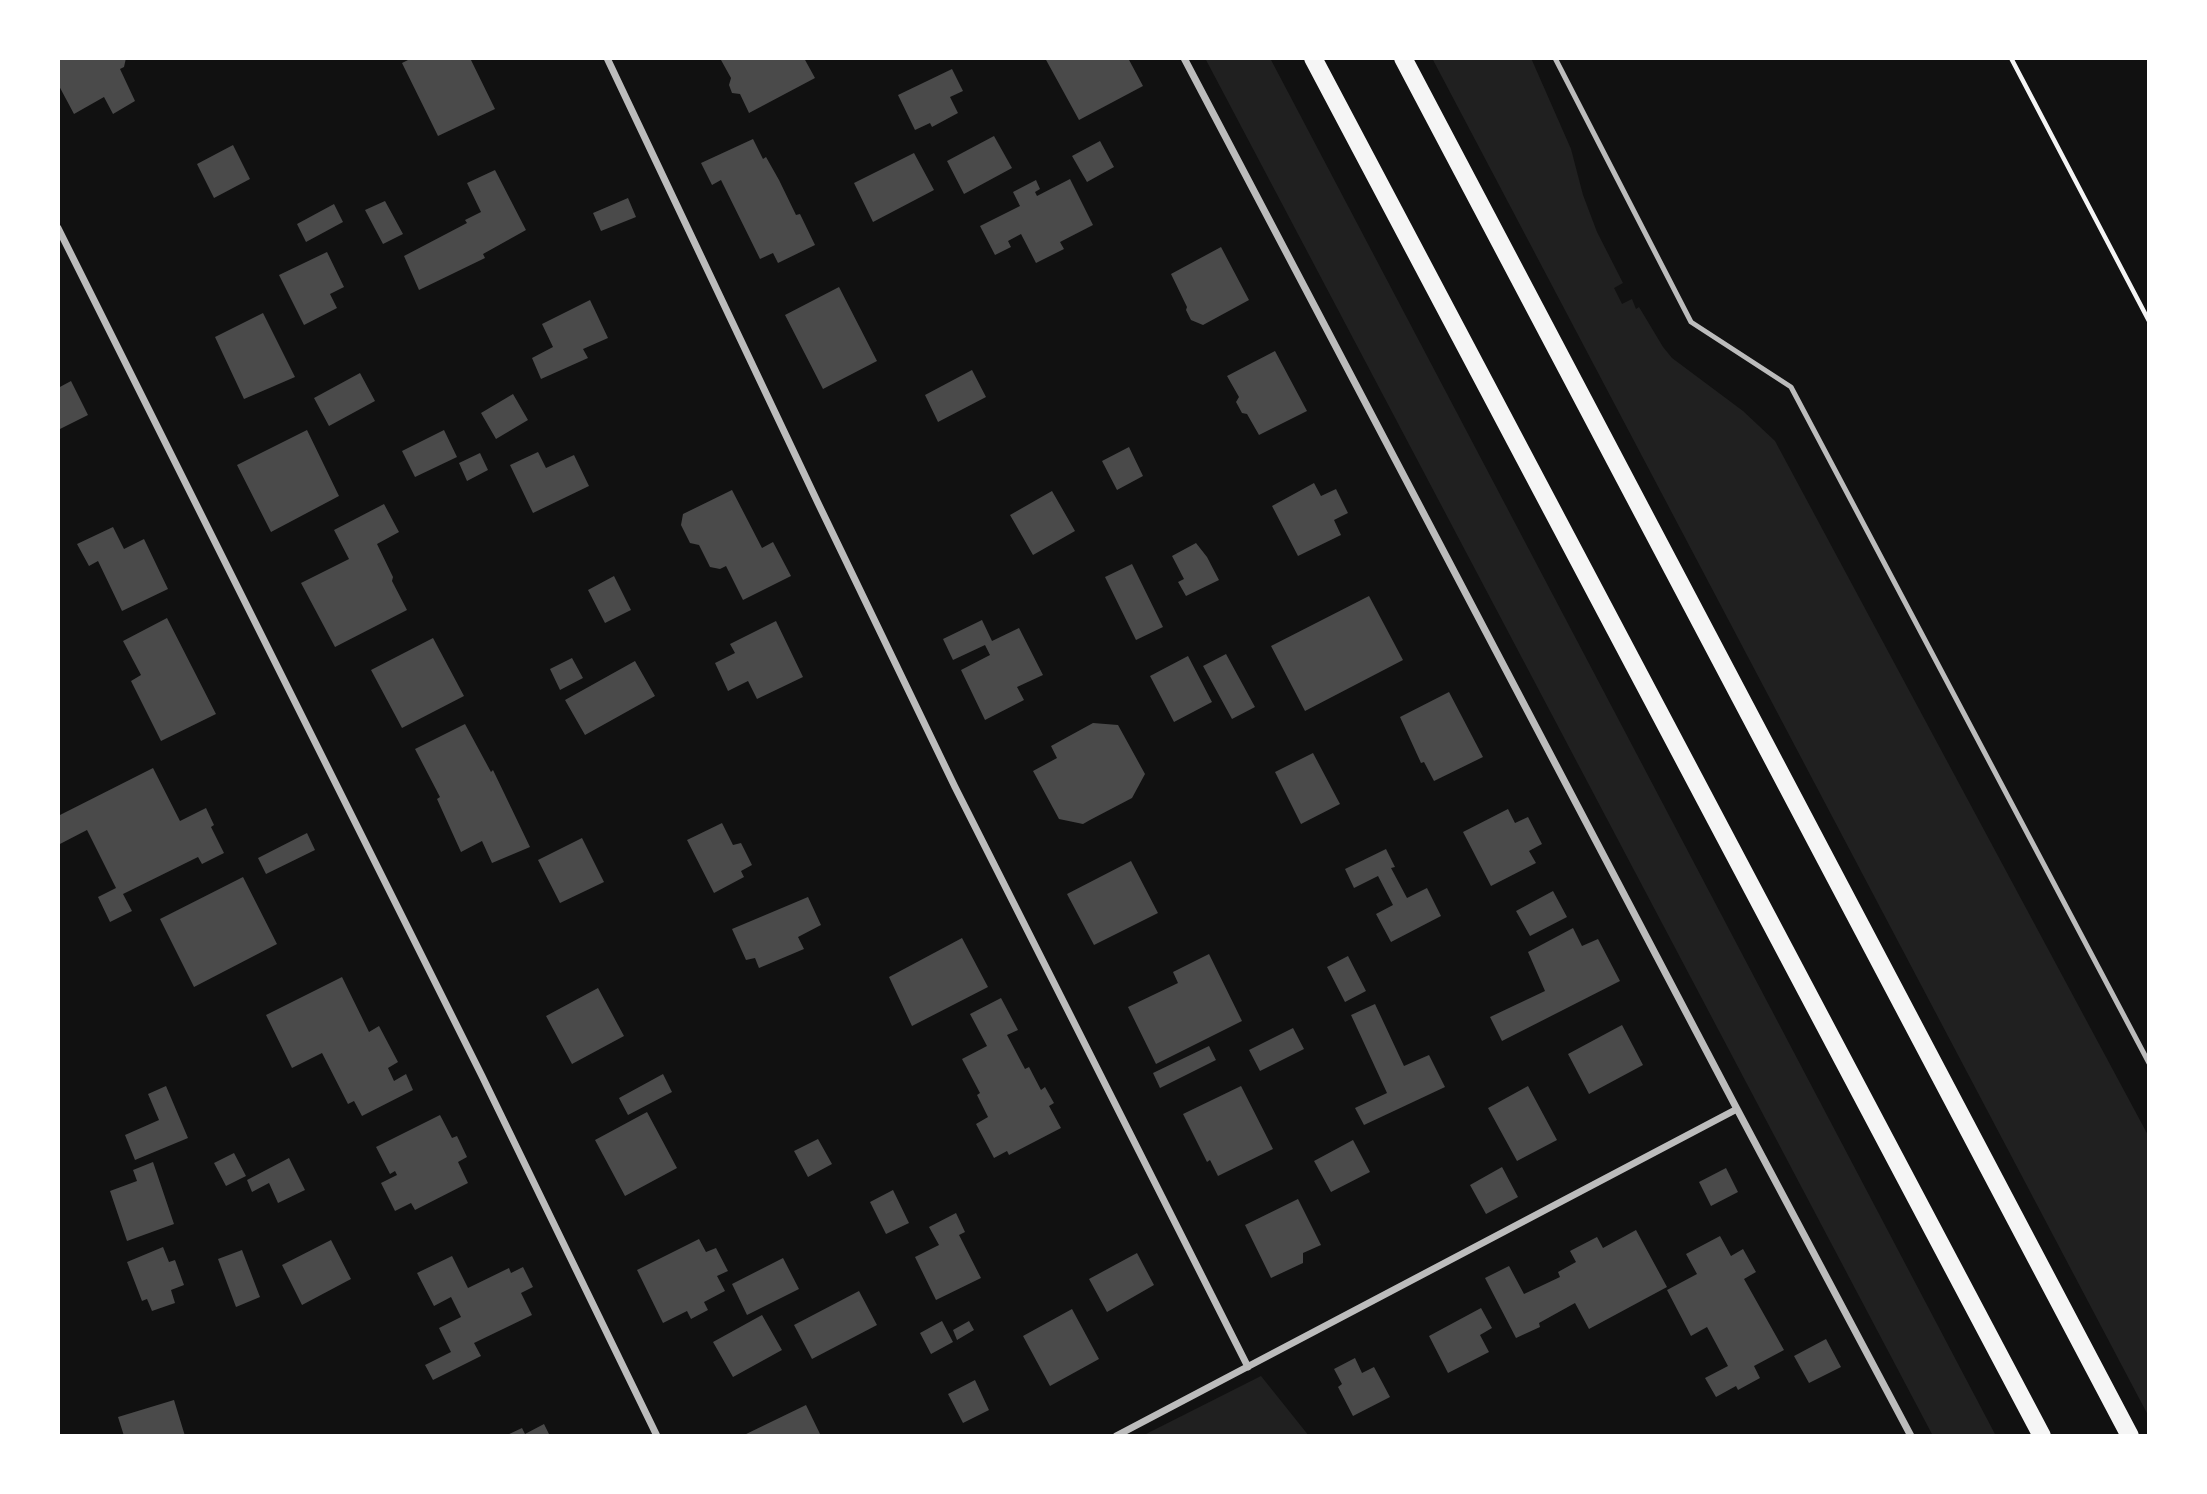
<!DOCTYPE html>
<html>
<head>
<meta charset="utf-8">
<style>
	body { margin:0 }
	#map { position:relative; width:2207px; height:1494px; overflow:hidden; background:#111; font-family:"Golos Text",sans-serif }
	canvas { display:block }
	.frame { position:absolute; inset:0; border:60px solid #fff; pointer-events:none }
</style>
</head>
<body>
<div id="map">
<canvas width="2207" height="1494"></canvas>
<div class="frame"></div>
</div>
<script>
const context = document.querySelector('canvas').getContext('2d');
context.lineJoin = 'round';
function paint(path, color) { context.fillStyle = color; context.fill(path, 'evenodd'); }
function strokePath(path, color, width, dash) { context.strokeStyle = color; context.lineWidth = width; context.lineCap = dash ? 'butt' : 'round'; context.setLineDash(dash || []); context.stroke(path); }
const green = new Path2D(`
	M1205,58h65l726,1378h-63z
	M1432,58h99l40,91 12,46 14,37 26,51 -9,5 8,16 10,-5 4,10 3,-2 24,40 9,11 71,53 32,30 374,696v280z
	M1261,1376l48,60h-167z`);
const building = new Path2D(`
	M58,58h68l-2,9 -4,2 15,32 -22,13 -9,-17 -30,17 -16,-30z
	M412,58h58l25,51 -57,27 -36,-73z
	M726,58h78l11,20 -66,35 -9,-19 -8,-1 -3,-8 2,-7 -10,-18z
	M1045,58h83l15,28 -64,34z
	M952,69l11,22 -13,6 8,16 -26,14 -2,-4 -15,7 -17,-35z
	M994,136l18,32 -48,26 -17,-33z
	M753,139l10,20 3,-2 13,23 17,35 4,-1 15,31 -37,18 -5,-10 -13,6 -39,-79 -9,5 -11,-22z
	M1100,141l14,26 -27,15 -15,-26z
	M233,145l17,34 -36,19 -17,-34z
	M914,153l20,37 -61,32 -19,-39z
	M495,170l31,60 -43,24 2,4 -66,32 -15,-34 63,-33 -2,-3 16,-8 -14,-29z
	M1070,179l23,46 -33,17 4,7 -28,14 -15,-29 -13,7 3,6 -16,8 -15,-29 40,-20 -7,-14 23,-12 4,9 -5,3 2,4z
	M628,198l8,19 -35,14 -8,-18z
	M385,201l18,33 -20,10 -18,-34z
	M334,204l9,18 -37,20 -9,-18z
	M1221,247l28,53 -46,25 -12,-5 -5,-10 1,-3 -16,-33z
	M327,252l17,35 -14,7 7,14 -33,17 -25,-50z
	M839,287l38,74 -54,28 -38,-74z
	M590,300l18,38 -25,11 5,9 -47,21 -9,-21 21,-11 -11,-23z
	M263,313l32,64 -51,22 -29,-62z
	M1275,351l32,60 -48,24 -12,-21 -5,-1 -6,-11 3,-5 -12,-21z
	M972,370l14,27 -48,25 -13,-27z
	M360,373l15,28 -46,25 -15,-28z
	M71,381l17,34 -30,15v-42z
	M513,394l15,26 -32,19 -15,-26z
	M307,430l32,66 -68,36 -34,-67z
	M444,430l13,27 -42,20 -13,-26z
	M1129,447l14,29 -26,14 -15,-29z
	M538,452l8,16 28,-13 15,31 -56,27 -23,-48z
	M480,453l8,17 -21,11 -8,-18z
	M1314,483l7,13 15,-7 12,24 -14,7 7,15 -43,21 -26,-50z
	M732,490l30,58 11,-6 18,34 -48,24 -17,-34 -6,3 -10,-2 -11,-22 -9,-2 -9,-18 2,-11z
	M1052,491l23,40 -42,24 -23,-40z
	M384,504l15,28 -22,12 16,33 -1,4 15,29 -72,37 -34,-64 48,-24 -15,-29z
	M113,527l11,22 20,-10 24,50 -46,22 -24,-50 -9,5 -12,-22z
	M1196,543l11,14 12,23 -33,16 -8,-14 6,-3 -12,-23z
	M1132,564l31,63 -27,13 -31,-63z
	M614,576l17,34 -26,13 -17,-33z
	M1369,596l34,64 -98,51 -34,-65z
	M167,618l49,96 -55,27 -30,-60 10,-6 -18,-34z
	M982,620l10,21 27,-13 24,47 -26,12 7,13 -39,20 -24,-50 29,-15 -5,-10 -32,15 -10,-21z
	M776,621l27,56 -46,22 -9,-18 -20,10 -13,-28 20,-10 -5,-9z
	M433,638l31,58 -62,32 -31,-58z
	M1226,654l29,53 -23,12 -29,-53z
	M1188,656l24,46 -38,20 -24,-46z
	M572,658l11,20 -23,12 -10,-21z
	M635,661l20,35 -70,39 -20,-35z
	M1449,692l34,65 -49,24 -10,-19 -3,1 -21,-46z
	M1093,723l25,2 27,49 -13,24 -42,22 -7,4 -24,-5 -26,-48 24,-13 -6,-12z
	M465,724l26,48 2,-2 37,77 -38,16 -10,-22 -21,11 -24,-53 3,-2 -25,-48z
	M1313,753l27,51 -39,20 -26,-52z
	M153,768l27,53 26,-13 8,17 -3,2 13,26 -22,11 -4,-7 -75,37 9,17 -22,11 -12,-25 18,-9 -29,-58 -29,15v-29z
	M1508,809l7,14 13,-6 14,27 -13,7 7,12 -45,23 -28,-54z
	M722,823l11,22 8,-2 11,22 -11,6 3,6 -30,16 -27,-53z
	M307,833l8,17 -49,24 -8,-16z
	M582,838l22,44 -44,21 -22,-43z
	M1386,849l9,18 -4,1 16,30 20,-10 14,28 -50,26 -15,-28 17,-9 -15,-29 -24,12 -9,-19z
	M1131,861l27,52 -64,32 -27,-51z
	M243,877l34,67 -83,43 -34,-68z
	M1553,891l14,26 -37,19 -14,-25z
	M808,897l13,28 -23,12 6,12 -45,19 -4,-10 -9,2 -14,-31z
	M1573,928l9,18 16,-7 22,42 -118,60 -12,-24 55,-26 -17,-39z
	M962,938l26,49 -76,39 -23,-49z
	M1209,954l33,67 -86,43 -28,-57 50,-24 -5,-11z
	M1348,956l18,35 -21,11 -18,-35z
	M342,977l27,55 10,-6 19,36 -10,6 6,13 12,-7 7,16 -51,26 -8,-15 -6,3 -26,-51 -30,15 -26,-53z
	M598,988l26,48 -52,28 -26,-48z
	M1001,998l17,32 -11,5 18,34 4,-2 12,23 4,-3 9,16 -5,3 12,22 -52,27 -2,-4 -13,7 -18,-34 12,-7 -11,-22 3,-2 -18,-34 25,-13 -17,-32z
	M1375,1004l29,62 25,-11 16,32 -81,38 -9,-17 32,-15 -36,-78z
	M1622,1025l21,40 -54,29 -21,-40z
	M1293,1028l11,21 -44,22 -11,-21z
	M1209,1046l7,14 -56,28 -7,-15z
	M663,1074l9,18 -44,23 -9,-17z
	M166,1086l22,52 -53,22 -10,-25 34,-15 -11,-26z
	M1241,1086l32,63 -55,27 -8,-16 -3,2 -24,-48z
	M1528,1086l29,54 -40,21 -29,-53z
	M647,1112l30,56 -52,28 -30,-56z
	M440,1115l12,23 5,-2 10,21 -9,5 10,21 -53,27 -4,-7 -16,8 -14,-28 16,-8 -2,-4 -5,3 -14,-27z
	M818,1139l14,25 -24,13 -14,-26z
	M1353,1140l17,32 -39,20 -17,-31z
	M234,1153l12,23 -20,10 -12,-23z
	M289,1158l16,32 -27,13 -9,-20 -17,9 -5,-12z
	M153,1162l21,62 -47,17 -17,-50 27,-10 -4,-11z
	M1502,1167l16,30 -32,17 -16,-29z
	M1726,1168l12,24 -27,14 -12,-24z
	M893,1190l16,33 -23,11 -16,-32z
	M1298,1199l23,46 -18,8v10l-32,15 -26,-53z
	M956,1213l9,19 -6,3 22,43 -45,22 -21,-43 24,-12 -10,-18z
	M1636,1230l31,57 -78,42 -14,-26 -36,20 1,4 -24,11 -31,-60 24,-12 15,28 36,-17 -2,-5 18,-10 -6,-11 27,-14 6,11z
	M1720,1236l11,20 12,-7 13,23 -12,7 40,71 -30,16 6,12 -22,12 -2,-4 -20,11 -11,-19 23,-12 -21,-39 -16,9 -24,-46 30,-16 -11,-20z
	M699,1239l7,13 10,-4 12,23 -11,5 8,15 -21,11 4,8 -17,9 -4,-8 -24,12 -26,-53z
	M331,1240l20,39 -49,26 -20,-40z
	M163,1247l6,15 6,-2 9,25 -13,5 4,13 -23,8 -5,-12 -5,2 -15,-39z
	M242,1250l18,47 -24,10 -18,-48z
	M1137,1253l17,32 -47,27 -18,-33z
	M452,1256l16,32 41,-20 2,5 12,-6 10,20 -12,6 11,22 -58,28 7,13 -48,24 -8,-15 26,-13 -12,-24 22,-11 -10,-20 -17,9 -17,-33z
	M783,1258l16,31 -52,26 -15,-31z
	M859,1291l18,34 -65,34 -18,-34z
	M1481,1308l11,20 -12,7 9,17 -41,21 -19,-37z
	M1072,1309l27,50 -49,27 -27,-50z
	M762,1315l20,35 -49,27 -20,-35z
	M942,1321l11,21 -22,12 -11,-21z
	M969,1321l5,9 -17,10 -4,-10z
	M1826,1339l15,28 -32,16 -15,-27z
	M1355,1358l7,15 12,-6 16,30 -37,19 -15,-29 4,-3 -8,-15z
	M975,1380l14,30 -26,13 -15,-29z
	M174,1400l11,36h-61l-6,-19z
	M806,1405l15,31h-79z
	M544,1424l6,12h-45l17,-8 3,6z`);
const path = new Path2D(`
	M2011,58l138,263`);
const service = new Path2D(`
	M1555,58l136,264 100,65 358,676`);
const minor = new Path2D(`
	M607,58l211,445 137,284 293,580
	M1184,58l553,1051 174,327
	M58,228l424,848 175,360
	M1116,1436l621,-327`);
const primary = new Path2D(`
	M1313,58l729,1378
	M1403,58l727,1378`);
paint(green, '#202020');
paint(building, '#4a4a4a');
strokePath(path, '#f5f5f5', 4.5);
strokePath(service, '#bcbcbc', 5);
strokePath(minor, '#bcbcbc', 7);
strokePath(primary, '#f5f5f5', 18);
</script>
</body>
</html>
